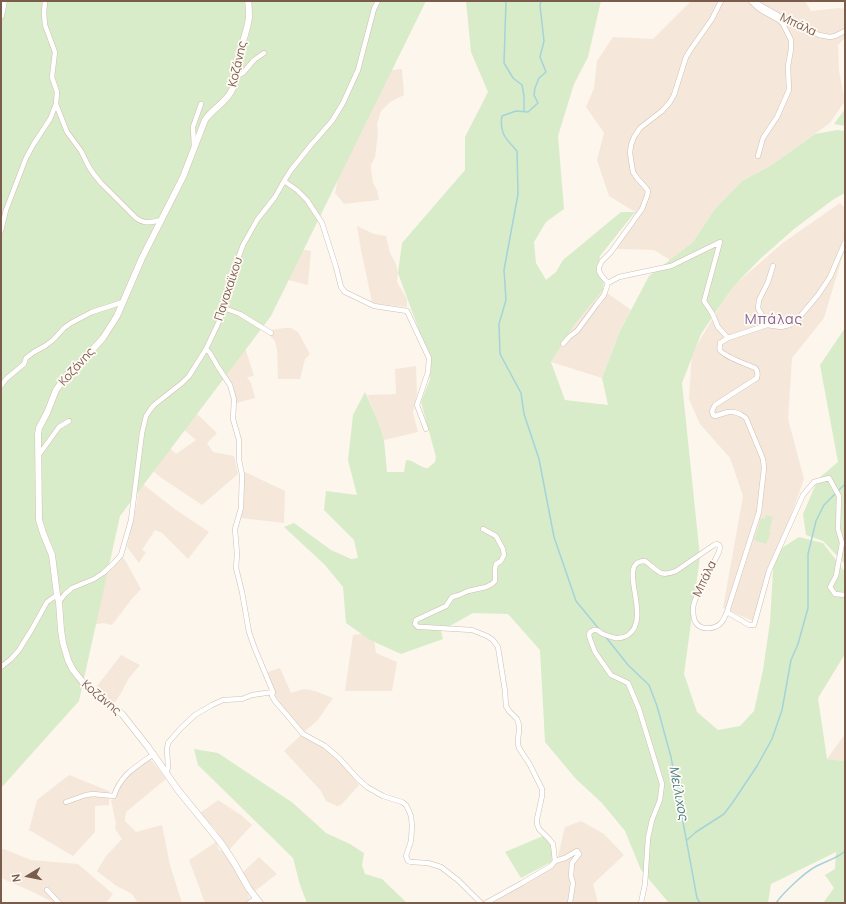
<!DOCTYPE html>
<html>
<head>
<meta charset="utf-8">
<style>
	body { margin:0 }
	#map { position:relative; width:846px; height:904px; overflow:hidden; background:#fdf6ec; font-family:Manrope,sans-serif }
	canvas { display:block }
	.frame { position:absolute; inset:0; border:2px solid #7a5c4d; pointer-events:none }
	.north { position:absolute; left:8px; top:856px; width:40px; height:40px; -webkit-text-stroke:3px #fffaf3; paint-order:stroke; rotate:260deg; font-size:11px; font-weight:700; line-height:16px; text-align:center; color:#7a5c4d }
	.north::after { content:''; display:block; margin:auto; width:14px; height:18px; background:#7a5c4d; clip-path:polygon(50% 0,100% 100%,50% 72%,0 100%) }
</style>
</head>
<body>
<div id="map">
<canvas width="846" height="904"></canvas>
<div class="frame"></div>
<div class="north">N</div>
</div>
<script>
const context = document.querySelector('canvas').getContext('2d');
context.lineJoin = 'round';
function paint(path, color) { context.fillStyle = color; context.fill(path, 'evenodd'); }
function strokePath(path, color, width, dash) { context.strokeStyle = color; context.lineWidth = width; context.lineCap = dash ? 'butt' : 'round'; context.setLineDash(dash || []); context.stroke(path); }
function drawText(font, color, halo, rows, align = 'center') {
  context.font = font + ' Manrope,sans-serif'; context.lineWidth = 3.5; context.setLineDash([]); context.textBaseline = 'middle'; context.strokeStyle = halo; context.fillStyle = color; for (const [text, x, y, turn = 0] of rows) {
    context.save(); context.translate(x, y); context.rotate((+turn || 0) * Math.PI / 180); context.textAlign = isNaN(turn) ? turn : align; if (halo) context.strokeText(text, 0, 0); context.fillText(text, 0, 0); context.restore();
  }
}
const residential = new Path2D(`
	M691,1h114l6,10 28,-3 6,1v29l-7,7 1,26 6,30 -15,22 -60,43 -28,15 -28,29 -21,32 -23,18 -16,-10 -37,-1 18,-37 -26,-16 -12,-36 7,-27 -18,-26 8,-19 3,-27 16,-24 40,2z
	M402,69l2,26 -14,7 -9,9 -4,13 1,9 -3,24 -4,8v4l2,14 4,7 2,10 -35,4 -9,-11 11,-56 13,-13 9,-3 -11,-14 11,-35z
	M840,203l5,5v40l-21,70 -32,40 -4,61 16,60 -51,142 -30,-13 20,-112 -13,-38 -30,-34 -11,-25 3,-46 39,-65 53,-46z
	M357,226l17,8 12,2 4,17 6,11 2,9 -1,9 10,17v8l-29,-3 -6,-2 -11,-52z
	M286,247l25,4 -3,34 -31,-8z
	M603,290l28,20 -12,23 -17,45 -51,-16 24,-38z
	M285,328h6l7,4 12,22 -5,5 -5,20h-22l-1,-29 -2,-9 -4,-4 -1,-7z
	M242,338l12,38 -7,1 4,6 4,15 -22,6 -1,-11 -22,-45z
	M416,366l1,28 -4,19 5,19 -34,8 -6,-19 -11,-26 29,-1 -1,-25z
	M157,407l35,2 25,24 -10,10 6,9 21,4 4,18 -36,31 -42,-28 -19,-16 5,-35 30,28 20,-14z
	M243,471l42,20 -1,32 -43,-5 3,-13v-25z
	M139,481l37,29 33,22 -21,27 -26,-26 -7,-3 -13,20 4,2 -7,11 -12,-16 10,-45z
	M122,556l3,4 16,29 -10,11 -19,25 -9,-2 -40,8 39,-54z
	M373,632l3,21 21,9 -5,29h-47l8,-56z
	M121,655l19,10 -11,13 -8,15 -7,11 -20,-14z
	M280,668l11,25 13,-4 11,2 18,7 -15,22 -14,12 -17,-21 -6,-6 -8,-13 -8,-19z
	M845,734v27l-18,-2z
	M301,735l5,3 12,6 11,7 14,14 16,20 -18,20 -4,1 -11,-5 -5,-10 -37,-40z
	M151,760l15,19 -40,33 -1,9 11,11 26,-7 8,40 12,38h-44l-6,-9 -17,-9 -18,-14 9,-15 16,-17 -7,-10 1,-5 -5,-24 3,-1v-5l4,-11 28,-22z
	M69,775l40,16v14l-14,1v26l-22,24 -44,-26 8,-30z
	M218,800l23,15 11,10 -23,25 -14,-21 -15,-16z
	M581,821l23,13 20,21 -31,29 5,19h-107l18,-10 25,-17 16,-9 8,-11 7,-29z
	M216,842l3,8 5,2 10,16 16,30 -5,5h-40l-16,-43z
	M1,849h3l27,11 47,4 35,30 -7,9h-52l-23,-12 -30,-13z
	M259,857l18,17 -22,17 -4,-5 -8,-14z`);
const green = new Path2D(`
	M1,1h425l-155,315 -151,200 -41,185 -78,87z
	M466,1h135l-13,56 -14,27 -16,52 6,73 -18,13 -12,20 2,21 10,17 10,-8 7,-12 58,-48h14l-35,44 -3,16 7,9 -1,9 -28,34 -24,38 14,38 43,5 -6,-27 17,-45 30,-57 44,-34 21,-32 28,-29 28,-15 45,-32 22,-4 8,1v62l-11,6 -40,30 -34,30 -28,29 -31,46 -19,49 18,174 -16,117 13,38 21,18 22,-4 14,-15 9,-41 7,-48 4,-69 25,-16 24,6 22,29v82l-27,44 9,61 18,2v142h-22l11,-15 -9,-13 10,-6 1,-17 -65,32 -3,19h-99l-28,-33 -16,-39 -23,-28 -26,-24 -31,-37 -5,-92 -32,-36 -35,-1 -32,18 2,8 -42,15 -31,-14 -24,-17 -3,-36 -18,-22 -41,-38 10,-4 37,27 20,9 7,-1 -4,-18 -30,-30 2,-19 31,4 -9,-35 5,-45 12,-23 13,29 6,19 3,32h17l2,-12c8,0 14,8 22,8l7,-6 1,-5 -15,-55 9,-23 -3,-18 1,-11 -8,-17 -22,-60 4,-30 63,-73v-33l23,-45 -17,-40z
	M845,109v17l-11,-2z
	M845,328v236l-22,-23 -17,-6 -3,-21 15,-35 20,-17 -18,-97z
	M766,515l7,2 -4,15 2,1 -5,11 -12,-4 7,-22 4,1z
	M194,749l24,4 75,50 33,30 24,11 14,9 -2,12 3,9 17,5 25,24h-100l-7,-18 -7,-27 -95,-93z
	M543,836l8,7 2,18 -32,17 -16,-26z`);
const stream = new Path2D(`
	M506,1l-2,62 9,15 9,7 2,11v16
	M541,1l-1,4 4,36 -4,16 6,15 -7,6 -4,10 -1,7 4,8 -10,9 -12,-1 -14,5c-3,17 4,23 15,35l1,43 -14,76 2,30 -7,24 1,30 21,39 3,21 15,45 15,78 22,64 23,28
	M605,636l23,29 21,20 8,21 14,51 26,141 3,5
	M687,840l9,-8 28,-18 9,-12 24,-36 15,-27 10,-29 9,-50 7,-16 10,-36v-54l8,-33 8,-16 21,-21
	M776,903c7,-10 28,-30 39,-36 10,-6 22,-8 30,-16`);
const street = new Path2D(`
	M721,1l-9,18 -21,30 -5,8 -12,38 -4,7 -8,9 -22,17 -6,9 -3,8 -1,8 3,19 4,6 9,10 2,3 -1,5 -5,13 -31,43 -9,9 -3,6v4l2,4 7,8 11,-6 52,-11 49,-24 -16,59 8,12 6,14 10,11
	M751,1l5,5 5,4 18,10 4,4 8,16v9l-3,17 1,24 -12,27 -14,21 -5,18
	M753,1l35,20 31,14 11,2 5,-1 10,-5
	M237,76l6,-3 11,-13 10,-7
	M56,104l11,28 14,19 8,16 4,6 8,10 35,35c10,7 15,4 26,2
	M194,147l-1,-20 8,-23
	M284,181l13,9 10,10 15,23 14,44 5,20 4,5 29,14 33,5 22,47 -1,14 -11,33 9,24
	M1,231l5,-21 20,-52 7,-13 17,-26 6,-15 1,-12 -5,-15 3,-25 -10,-27 -1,-12 1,-12
	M224,308l16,6 31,19
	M767,325l-9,-17 1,-8 9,-18 5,-16
	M563,344l6,-7 8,-6 20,-27 7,-9 4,-12
	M206,349l4,4 8,14 12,18 4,14 -1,20 6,21v20l3,15 -1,33 -6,21 2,25 -1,14 6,24 7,40 6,17 18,43 -1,4 3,5 28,33 22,12 14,12 18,20 10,9 16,9 19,6 4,3 3,6 2,5 1,10 -1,15 -5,15 2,5 3,1 17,1 13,4 18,14 22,22
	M1,386l5,-7 18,-15 2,-6 8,-6 11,-6 8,-6 11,-12 7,-5 21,-11 31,-10
	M38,456l21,-29 10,-6
	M483,529l13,7 7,13 1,6 -3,6 -5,3 -1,5v12l-3,3 -6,3 -18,4 -9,4 -7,2 -6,9 -30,14 -1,4 3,3h4l50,3 15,6 6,4 5,7 7,44 1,15 3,5 8,8 2,6v6l-1,8v5l1,4 11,17 12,24v7l-5,23v5l2,5 10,10 4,5 2,17
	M59,602l6,-8 7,-6 22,-9 9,-6 10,-9 8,-9 10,-35 11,-87 4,-17 4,-6 4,-5 28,-22 7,-7 17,-27 17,-36 13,-49 7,-19 9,-16 5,-9 18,-23 9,-16 7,-11 20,-25 21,-24 11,-18 15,-33 16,-61 4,-8
	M727,612l22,13h5l15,-54 34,-76 11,-13 15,-4 10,18 -1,33 4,14 -6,33 -6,11 5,7 10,1
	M1,667l10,-8 8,-9 13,-21 15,-27 10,-7
	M166,773l2,-5 -1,-19 1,-6 13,-15 14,-13 17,-10 11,-5 19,-1 10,-4 21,-3
	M66,802l20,-7 7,-1 21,2c6,-21 23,-30 40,-42
	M47,890l12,13
	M249,903l7,-5
	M486,903l36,-20 29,-17 4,-5 10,-3 12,-7 2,3 -7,9 -1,13 2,7 -3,20
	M641,903l4,-19 3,-46 4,-18 8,-20 2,-16 -23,-75 -11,-26 -17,-8 -16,-23 -5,-13 -1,-4 1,-3c2,-1 4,-3 6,-2 1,0 4,2 5,3 9,4 18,8 27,2 22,-15 -4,-59 8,-71 3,-3 6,-3 9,-3 13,9 14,17 31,10l38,-26 3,-1 2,1 1,2 -1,5c-5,10 -10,20 -16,30 -4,9 -9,17 -10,26 0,5 0,11 3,15 6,8 19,6 25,0 3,-3 4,-7 6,-11l32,-100 5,-44 -1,-9 -17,-41 -6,-4 -6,-2h-6l-13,4 -2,-1 -1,-4 3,-6 42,-27c1,-4 1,-7 -2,-10 -8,-4 -31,-11 -35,-18 -1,-3 0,-4 0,-7l8,-5 39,-13 14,2 8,-2 8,-5 21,-25 12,-18 15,-35`);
const secondary = new Path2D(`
	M248,1c1,5 1,10 1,16 -1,11 -6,22 -8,33 -3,14 -3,30 -10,42 -7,12 -19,17 -26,28l-22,57 -41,81 -25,58 -14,22 -18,20 -9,7 -9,10 -11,15 -9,23 -8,15 -1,6 1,86 4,13 9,22 5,40 2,7 2,28 2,13 5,17 5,10 12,15 13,12 24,17 26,33 30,43 43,53 12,18 16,28 11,14
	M1,16l3,-15`);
const streetNames = [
	["Μπάλα",798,25,25],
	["Κοζάνης",238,64,-77],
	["Παναχαϊκου",229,289,-72],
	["Κοζάνης",77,367,-48],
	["Μπάλα",705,579,-64],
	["Κοζάνης",101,698,40]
];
const waterNames = [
	["Μείλιχος",678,793,79]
];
const quarterNames = [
	["Μπάλας",774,320]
];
paint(residential, '#f5e8da');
paint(green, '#d8ecc9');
strokePath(stream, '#a5d3da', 1.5);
strokePath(street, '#d1beb0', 5.5);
strokePath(secondary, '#d6c0b0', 7);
strokePath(street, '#fff', 4.5);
strokePath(secondary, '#fff', 6);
drawText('12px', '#7a5c4d', '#fffaf3', streetNames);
drawText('italic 13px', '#437c86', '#fffaf3', waterNames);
context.letterSpacing = '1px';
drawText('14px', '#846695', '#fffaf3', quarterNames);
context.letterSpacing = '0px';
</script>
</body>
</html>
